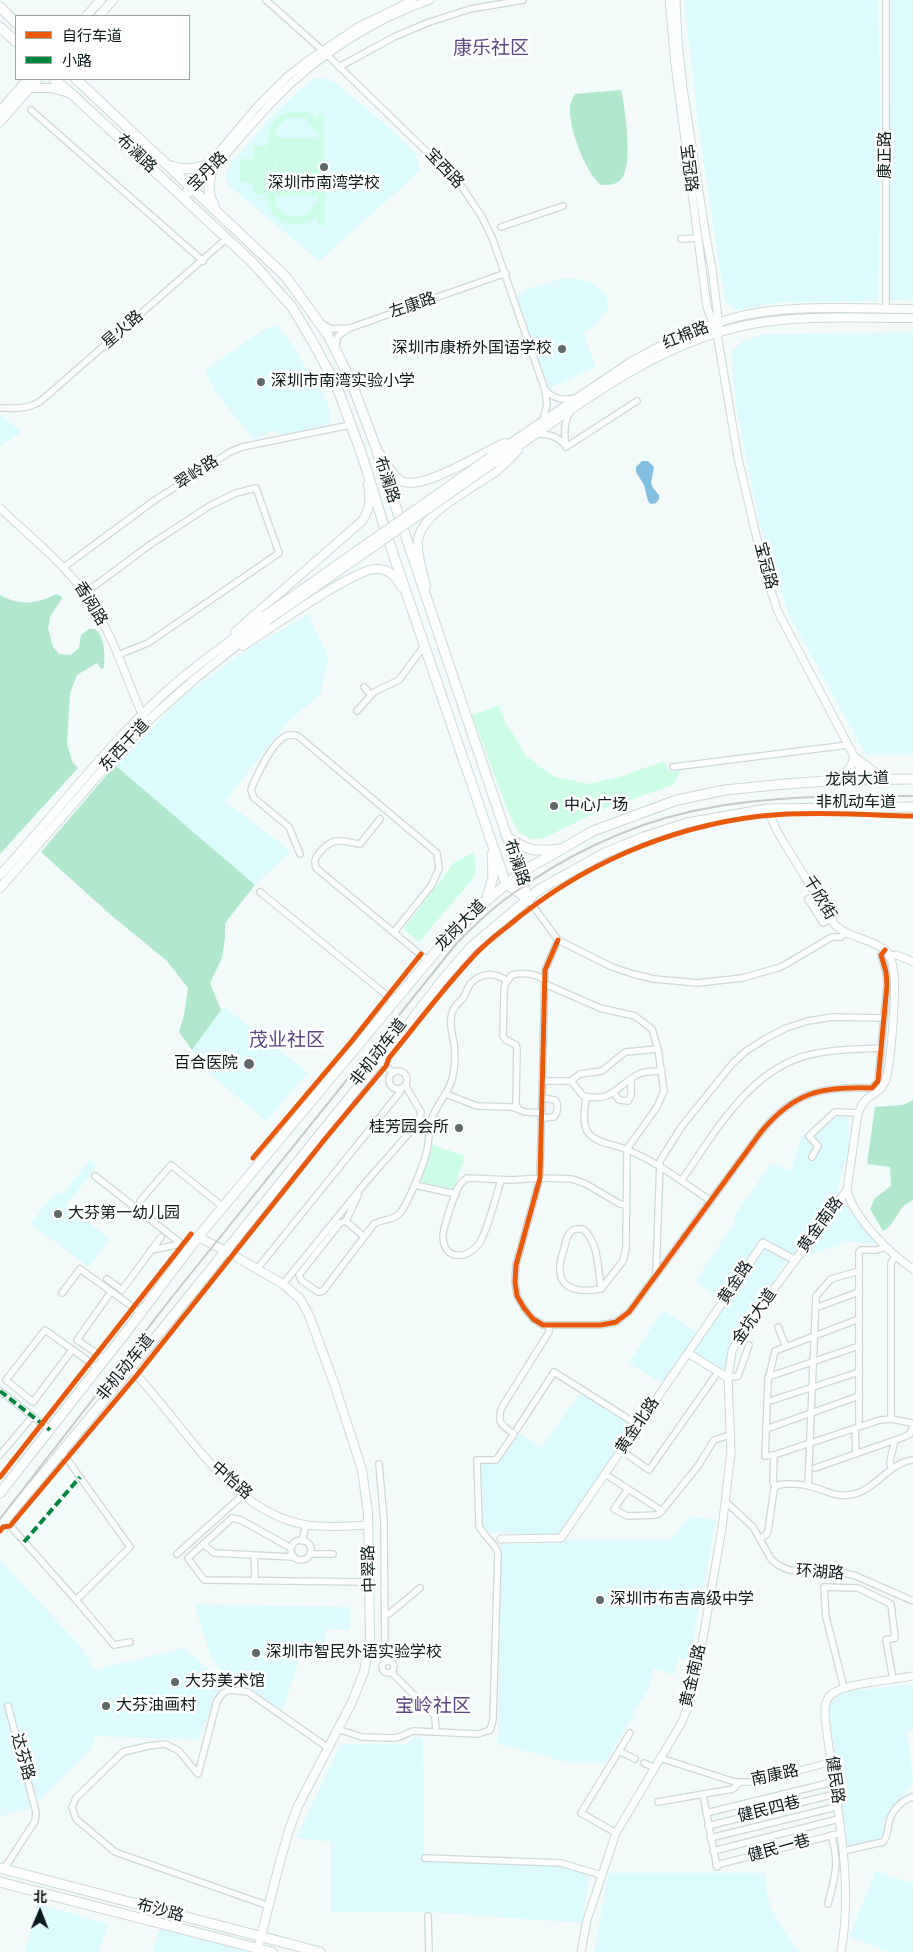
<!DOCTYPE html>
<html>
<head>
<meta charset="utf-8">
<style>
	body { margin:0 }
	#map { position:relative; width:913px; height:1952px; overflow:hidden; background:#f2fafa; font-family:Roboto,"Noto Sans SC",sans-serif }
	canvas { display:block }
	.legend { position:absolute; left:15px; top:15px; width:175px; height:65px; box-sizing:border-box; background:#fff; border:1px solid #9ea3a4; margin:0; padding:6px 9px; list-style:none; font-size:15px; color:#0d1a1b }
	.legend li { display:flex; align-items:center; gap:10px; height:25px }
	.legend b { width:25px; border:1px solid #9ea3a4 }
	.north { position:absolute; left:15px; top:1887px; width:50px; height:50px; -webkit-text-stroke:4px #fff; paint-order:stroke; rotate:1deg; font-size:14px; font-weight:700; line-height:20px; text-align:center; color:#0d1a1b }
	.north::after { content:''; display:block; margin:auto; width:18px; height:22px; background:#0d1a1b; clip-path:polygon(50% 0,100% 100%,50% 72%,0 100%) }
</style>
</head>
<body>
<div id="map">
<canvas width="913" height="1952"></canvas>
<ul class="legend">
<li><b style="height:6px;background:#e8590c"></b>自行车道</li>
<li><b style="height:6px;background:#00873e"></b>小路</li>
</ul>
<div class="north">北</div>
</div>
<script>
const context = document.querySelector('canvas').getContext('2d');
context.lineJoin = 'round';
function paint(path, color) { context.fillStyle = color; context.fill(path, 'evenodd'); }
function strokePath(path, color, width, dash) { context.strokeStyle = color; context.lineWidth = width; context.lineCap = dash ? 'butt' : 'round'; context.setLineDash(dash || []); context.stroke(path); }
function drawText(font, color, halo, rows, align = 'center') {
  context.font = font + ' Roboto,"Noto Sans SC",sans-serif'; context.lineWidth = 5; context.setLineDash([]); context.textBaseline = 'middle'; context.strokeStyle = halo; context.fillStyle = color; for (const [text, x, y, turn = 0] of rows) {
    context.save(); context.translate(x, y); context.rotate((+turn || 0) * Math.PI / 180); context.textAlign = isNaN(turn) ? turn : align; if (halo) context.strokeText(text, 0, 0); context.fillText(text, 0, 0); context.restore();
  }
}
const built = new Path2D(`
	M684,0h194l3,134 -3,167 -95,1 -48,8 -10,-10 -24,-155z
	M891,0h22v300h-24z
	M317,78l10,1 9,4 51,43 28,27 6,17 -102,91 -92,-77 -2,-10 6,-11 41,-47 39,-36z
	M564,278l14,1 15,5 13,10 2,15 -13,17 -12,6 13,35 -49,22 -30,-93 10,-7z
	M277,324l20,28 17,33 5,-1 10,23 1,16 -25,8 -22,5 -10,-6 -19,10 -38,-47 -11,-23 57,-39z
	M913,332v423h-47l-78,-142 -30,-95 -21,-106 -6,-60 12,-11 22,-7z
	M0,414l21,18 -21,14z
	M308,614l20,43 -7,36 -34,30 -62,78 65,50 -35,34 -139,-120 66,-68 62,-45z
	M226,1008l82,65 -42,48 -63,-53 -11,-18 29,-40z
	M838,1117h10l1,33 -12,41 -43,66 -4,-2 -62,95 -3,23 -33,-21 -25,34 -38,-23 34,-53 39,26 23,-34 -30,-20 41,-62 -3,-2 38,-55 20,8 11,-36z
	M90,1160l7,6 -31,39 44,34 -21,28 -59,-43 25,-31h8z
	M845,1203l10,14 23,27 -30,-3 -43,16z
	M580,1393l54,34 -77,109 -71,-4 -4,-6v-63h17l20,-30 23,14z
	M690,1516l26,4 -27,140 -11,-3 -4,18 -20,-7 -6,21 -43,74h-34l-73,-19 3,-200 58,-1 3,-4h109z
	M0,1560l81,87 13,23 90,-22 39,34 -25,58 -103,-4 -4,14 -61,59 -30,7z
	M194,1604l156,3 -1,23 -23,-1 -3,18 -18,-5 -23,69 -56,-34 -14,-18z
	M913,1684v46l-6,1 6,52 -29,39 -1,13 -9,6 -28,6 -17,-138 1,-5 12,-12z
	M414,1737h9l1,123 139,6 27,6 -8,51 -158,-11h-93v-70l-35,-4 30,-63 15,-31h66z
	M876,1871l37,13v68h-23l-41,-15z
	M609,1873h157v16l5,20 19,31 10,12h-206z
	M38,1904l70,20 -9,28h-74z
	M159,1929l93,23h-99z`);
const green = new Path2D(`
	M293,111l13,1 12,7v-6l6,1 1,111h-7v-10c-7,7 -14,9 -24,9 -9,0 -18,-4 -23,-12 -7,-10 -5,-80 2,-90 5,-6 12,-9 20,-11zM296,117l10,2 12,15v67l-12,14 -11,2 -12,-3 -8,-11 1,-70 1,-5 8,-9z
	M276,138h41v58h-40z
	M254,146h13l-1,23 -13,1 13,1v24l-13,-1v-11l-14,-1 1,-23h13z
	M499,705l6,16 21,35 28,21 35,7 30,-7 45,-16 5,11 11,-1 -7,14 -70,24 -59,29 -13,1 -13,-7 -9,-18 -37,-99z
	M474,852l2,13 -2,12 -55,65 -16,-13 52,-67z
	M432,1145l33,11 -12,35 -33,-10z`);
const forest = new Path2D(`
	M621,90c4,18 12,73 1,88 -5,7 -13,7 -21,7 -16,-13 -33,-58 -31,-80 1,-4 3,-8 5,-11z
	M56,594l5,2 1,2 -12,19 -2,11 5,19 6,7 12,1 8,-7 2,-13 8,-6h6c10,8 10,27 9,39l-3,1 -4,-6 -20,12 -7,18 -3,50 5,19 6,6 -78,86v-259c18,11 38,9 56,-1z
	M115,765l140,120 -30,38v15l-3,20 -12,25 11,27 -29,40 -13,-18 5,-17 4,-27 -21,-27 -55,-45 -71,-64z
	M913,1100v100c-17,7 -16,24 -30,31l-13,-22 5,-11 16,-12 -1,-19 -23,-3 8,-57 28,-2z`);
const water = new Path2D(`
	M642,461h6l6,6 -3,16 2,5 6,7v4l-3,4 -5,1 -3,-3 -4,-16 -8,-13v-5z`);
const minor = new Path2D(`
	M266,0l56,50 138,134 22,33 11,23 52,150 2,15 -5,17
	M339,67l55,-30 33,-14 43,-14 53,-9
	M31,110l172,151
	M501,227l62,-21
	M681,239l16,-1
	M886,309v-309
	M321,323l10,6 19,-1 156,-55
	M335,349l3,-13 10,-7
	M545,390c9,9 18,11 30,8
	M0,408c16,0 28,2 42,-8l184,-161
	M536,434c13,0 21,2 29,11
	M566,447l71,-46
	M566,447c-2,-12 -3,-26 5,-36
	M64,567l91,-67 75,-48 12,-5 108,-22
	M85,593l66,-49 60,-39 25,-12 20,-5 23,65 -131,90 -30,12
	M364,687l7,8
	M357,711l17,-19 25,-12 25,-34
	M673,767l175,-22
	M380,819l-20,25c-21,-3 -26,-8 -41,9 -4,5 -5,8 -3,15l112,93
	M300,854l-11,-27 -35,-29 -3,-8c5,-14 22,-49 35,-54 4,-2 8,-1 12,0l139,117 2,16 -8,17 -37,46
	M260,892l135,110
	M528,899l30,41
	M808,899l15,24 8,-4
	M558,940l-13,30 -5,208 -24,87 -1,17 2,14 7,12 9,11 10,6h58l15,-3 13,-10 132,-180c33,-40 61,-46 111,-44l6,-7 9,-96 -1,-13 -5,-17 4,-5
	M558,940l54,27 21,7 21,5 44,4 44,-5 39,-11 51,-30h9l4,-4
	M545,984l55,24 35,8 17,13 6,20 6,42 -7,16 -30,42 -1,99 -3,13 -22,28c-30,5 -49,-3 -38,-37 2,-5 3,-14 6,-18 4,-6 9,-5 14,-5 16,14 15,40 18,60
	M380,1060l13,13
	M389 1080a9 9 0 1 1 18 0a9 9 0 1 1-18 0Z
	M542,1081h29l12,15c31,7 33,-11 56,-22 7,-3 15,-3 23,-3
	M571,1081l9,-7 22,-3 23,-19 33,-3
	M614,1093l5,7 9,1 3,-6v-16
	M446,1094l31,12 35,1 13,5 17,1
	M586,1097c-1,11 -4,25 1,34 7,12 27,13 38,18 30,11 60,35 86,52
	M518,1109l-2,-5 1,-55 -1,-4 -10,-5 -3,-4 1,-44 1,-8 7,-9c12,-3 22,-2 33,5
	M541,1118l13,-1c4,-5 5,-13 1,-17l-13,-2
	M812,1157l6,-11 -9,-10 26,-24 23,1
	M95,1176l93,73
	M501,1180c-5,16 -13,49 -21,62 -10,17 -36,20 -37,-5 -1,-6 12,-45 16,-51 2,-3 5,-6 8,-8l45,2 28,-2 32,1 14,5 34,20 6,1
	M681,1181c34,-48 69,-114 132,-127 22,-5 45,-5 68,-6
	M415,1185l41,9
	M358,1195l-12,26 18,16
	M140,1201l31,-36 52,42
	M346,1221l-6,2 -41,52 2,5 17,12 5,-1 51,-67c8,-5 18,-3 25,-10 9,-10 28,-56 29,-70 1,-8 1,-15 3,-23 6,-20 20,-28 23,-51 1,-9 1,-19 0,-27 -2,-10 -5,-20 -2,-30 2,-7 7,-10 11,-15 3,-4 4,-10 7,-14 11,-12 25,-12 37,-3
	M151,1250l30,-6
	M257,1269l143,-177 1,-4
	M656,1274l4,-113 22,-35 50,-62 14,-13 19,-12 21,-11 22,-7 25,-4 50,1
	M107,1279l15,11 39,-53
	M283,1284l83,-102 51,-58 3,-7 1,-5 -16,-27
	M62,1293l18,-24 61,44
	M815,1308l44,-16
	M859,1319l-84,32 -7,30 -3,75 9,-1 106,-35 11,-1 22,4
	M778,1327l8,20
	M72,1350l-39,52 -27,-22 39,-50 53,38
	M105,1359l-28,-19 34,-48
	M768,1377l91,-31
	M728,1378l10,-2 11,-31
	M0,1391l50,39
	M767,1402l92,-30
	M891,1419v-156l4,-6
	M859,1427v-175l2,-2h16l8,-3
	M855,1428l1,26
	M517,1429l37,-57 84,53
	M766,1429l93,-33
	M621,1450l28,20 69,-98
	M0,1455l32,-38
	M774,1455l-1,28 3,4
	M379,1464l5,57 1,141
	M815,1468l89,-31 6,-3 3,-8
	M891,1470l-1,-9 5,-21
	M605,1474l57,37
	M808,1486l8,-190 15,-17 28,-8
	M628,1489l-14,20 13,7 29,-1 4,-2 38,-47 16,-26 16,-5
	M725,1501l28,26 18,32 7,6 11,5 55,3 12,3 57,25
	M5,1520l71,80 54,-53 -68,-95
	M760,1538l6,-3 2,-4 6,-42 4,-4c10,-2 25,-1 35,2 15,4 22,11 41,7 22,-5 36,-32 59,-34
	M291 1550a10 10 0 1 1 20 0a10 10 0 1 1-20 0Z
	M302,1541l4,-16
	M203,1544l11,9 79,4
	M291,1548l-50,-28 -9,-2 -44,40 16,22 166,2
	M177,1554l66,-59
	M310,1554h23
	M254,1556l1,24
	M76,1600l38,45 16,-3
	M385,1615l5,-2 30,-25
	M382 1667a6 6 0 1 1 12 0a6 6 0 1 1-12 0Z
	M392,1673l43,43 1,16
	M844,1688l-18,-71 -2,-30 34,1 33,16 4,34 -9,2 7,40
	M337,1729l25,8 30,1 7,-1 14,-6 65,3 12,-4 3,-10 5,-167c-3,-10 -14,-16 -19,-27l-2,-66h19l18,-26c-12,-9 -18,-11 -12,-27l47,-75v-7
	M619,1751l16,8
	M660,1758l75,24h21l75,-20
	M644,1763l11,5
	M703,1795l14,72
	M658,1802l75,-13 7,-7
	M706,1813l123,-30
	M708,1826l123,-31
	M616,1833l-35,-20 49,-80
	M710,1838l122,-30
	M713,1851l122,-31
	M843,1851l40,-9c6,-7 4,-14 7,-23 3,-10 14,-20 23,-22
	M425,1858l136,5 40,12
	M716,1865l125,-32
	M4,1869l31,-48 1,-9 -28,-106
	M828,1904c7,-28 12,-40 3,-69
	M269,1906l-154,-54 -39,-33 -4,-12 4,-9 47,-46 25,-6 17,-2 14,7 19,23 19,-73 6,-8 6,-3 19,2 79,55
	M428,1916l1,36`);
const tertiary = new Path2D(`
	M669,0l6,64 32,243 10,27 21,124 27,115 13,39 76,144 11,24
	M676,0l2,42 5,46 23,149 6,32 7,57
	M187,190l69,-82 32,-32 18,-14 52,-35 55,-27
	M182,196l13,-6c27,-31 53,-63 81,-92 42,-43 97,-78 154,-98
	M0,508c28,27 60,52 84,84 29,39 42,88 62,131
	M831,778c14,-4 20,-7 23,-22l22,17 12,4
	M767,809l11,24 56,91c14,14 36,14 51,26 7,6 8,16 9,25 2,18 -3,91 -9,107 -4,9 -9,10 -16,15 -6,4 -8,10 -11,16l-11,77c6,27 43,64 66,79
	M889,956l8,-1 16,7
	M688,1353l75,-110 32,17
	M131,1368c17,20 33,39 49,59 34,42 71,89 127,98 20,3 41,1 61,0
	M501,1539l60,-1 127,-185 40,25
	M581,1952l6,-32 29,-87 66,-111 8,-21 8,-34 24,-139 9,-76 -3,-74 4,-27 11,-20 104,-141
	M841,1952c13,-72 -5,-147 -14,-219 -1,-12 -6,-31 5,-39 13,-11 62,-14 81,-18`);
const secondary = new Path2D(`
	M86,16l15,-16
	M99,16l14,-16
	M32,88h20l20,6
	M0,111l25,-29 7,-3
	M0,122l38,-43
	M380,454c6,9 12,21 21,27 21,11 81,-29 104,-38
	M490,457l141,-95c33,-19 69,-35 106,-45 51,-13 123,-8 176,-8
	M494,463c78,-53 154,-116 248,-137 56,-12 115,-8 171,-8
	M426,586c-3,-15 -10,-32 -8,-46 5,-30 58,-53 81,-71 7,-6 13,-12 19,-19
	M235,632l127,-111c9,-13 8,-22 6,-37
	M243,646c21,-14 112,-77 132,-77 13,-1 21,7 26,18
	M0,875c56,-61 106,-129 168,-185 30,-27 64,-50 96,-74
	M0,888l107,-123 44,-47 45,-40 71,-57
	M198,1237l28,14 57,33 17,15 9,16 25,68 28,87 6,43 2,125 -6,34 -12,30 -54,104 -9,24 -11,39 -20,79`);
const primary = new Path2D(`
	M0,7l16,16
	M0,27l16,15
	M54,79l19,16 179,167 40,45 22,37 23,43 25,68 27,87 117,342 22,15
	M76,79l210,198 42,58 23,46 25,67 152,451
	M172,166c12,5 24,3 36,-2
	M213,169c-5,12 -6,24 1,36
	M507,837c22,14 27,15 52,12
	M486,901l7,-24 -1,-23
	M0,1868l320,84
	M0,1882l272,70`);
const trunk = new Path2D(`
	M0,1493l127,-162 71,-94 241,-289 47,-47 34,-28 73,-42 84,-31 48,-10 60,-6 56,-4 72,-1
	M0,1526l131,-158 266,-329 44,-57 29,-34 70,-59 65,-36 39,-16 43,-14 80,-14 146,-2`);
const rail = new Path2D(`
	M0,1519l172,-222 285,-354c17,-17 34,-34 54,-48 52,-38 115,-69 178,-83 73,-17 150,-16 224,-16`);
const secondaryBridge = new Path2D(`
	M264,616l226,-159
	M267,621l227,-158`);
const quiet = new Path2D(`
	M0,1391l50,39
	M24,1542l56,-65`);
const cycleway = new Path2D(`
	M558,940l-13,30 -5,208 -24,87 -1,17 2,14 7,12 9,11 10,6h58l15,-3 13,-10 132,-180c33,-40 61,-46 111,-44l6,-7 9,-96 -1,-13 -5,-17 4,-5
	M253,1158l98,-116 70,-88
	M0,1477l191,-243
	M0,1531l3,-4 7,-1 127,-151 188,-236 61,-73 3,-8c27,-33 53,-68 82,-99 11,-13 24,-23 37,-33 72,-61 160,-99 253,-110 49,-5 103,-1 152,0`);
const markers = [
	[324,167,5,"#5d6869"],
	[562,349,5,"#5d6869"],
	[261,382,5,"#5d6869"],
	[554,806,5,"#5d6869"],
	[249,1064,6,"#5d6869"],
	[459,1128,5,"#5d6869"],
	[58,1214,5,"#5d6869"],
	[600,1600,5,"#5d6869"],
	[256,1653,5,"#5d6869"],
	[175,1682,5,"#5d6869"],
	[106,1706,5,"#5d6869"]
];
const streetNames = [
	["布澜路",136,154,43],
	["康正路",886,155,-90],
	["宝冠路",688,168,83],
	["宝西路",444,169,47],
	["宝丹路",208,172,-45],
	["左康路",413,306,-19],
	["星火路",123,330,-41],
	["红棉路",686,336,-22],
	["翠岭路",197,473,-33],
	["布澜路",386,480,72],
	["宝冠路",765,566,75],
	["香阅路",90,604,58],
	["东西干道",125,746,-47],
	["龙岗大道",857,780,-2],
	["非机动车道",856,803],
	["布澜路",516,863,71],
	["千欣街",819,898,59],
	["龙岗大道",461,926,-45],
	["非机动车道",379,1053,-52],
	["黄金南路",821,1225,-54],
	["黄金路",736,1283,-56],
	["金坑大道",755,1317,-55],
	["非机动车道",126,1368,-51],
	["黄金北路",638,1426,-56],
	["中怡路",231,1481,41],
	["中翠路",370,1569,-92],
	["环湖路",820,1573,4],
	["黄金南路",694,1676,-77],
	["达芬路",22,1757,74],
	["南康路",775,1776,-12],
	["健民路",834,1780,82],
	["健民四巷",769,1810,-14],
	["健民一巷",779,1849,-15],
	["布沙路",160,1911,15]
];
const poiNames = [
	["深圳市南湾学校",324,184,"center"],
	["深圳市康桥外国语学校",552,349,"right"],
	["深圳市南湾实验小学",271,382],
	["中心广场",564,806],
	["百合医院",238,1064,"right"],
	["桂芳园会所",449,1128,"right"],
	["大芬第一幼儿园",68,1214],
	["深圳市布吉高级中学",610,1600],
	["深圳市智民外语实验学校",266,1653],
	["大芬美术馆",185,1682],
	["大芬油画村",116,1706]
];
const quarterNames = [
	["康乐社区",491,49],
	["茂业社区",287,1041],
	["宝岭社区",433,1707]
];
paint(built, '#ddfafc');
paint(green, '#cdfde6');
paint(forest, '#b0e7cd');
paint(water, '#82bee2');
strokePath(minor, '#ced8d8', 8);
strokePath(tertiary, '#ced8d8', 9);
strokePath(secondary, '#ced8d8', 10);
strokePath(primary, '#ced8d8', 11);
strokePath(trunk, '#ced8d8', 11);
strokePath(minor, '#fdfefe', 5.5);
strokePath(tertiary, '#fdfefe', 7);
strokePath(secondary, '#fdfefe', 8);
strokePath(primary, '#fdfefe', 9);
strokePath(trunk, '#fdfefe', 9);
strokePath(rail, '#c7caca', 2);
strokePath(secondaryBridge, '#ced8d8', 10, []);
strokePath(secondaryBridge, '#fdfefe', 8);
strokePath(quiet, '#00873e', 4, [8, 4]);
strokePath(cycleway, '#e8590c', 5);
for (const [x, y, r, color] of markers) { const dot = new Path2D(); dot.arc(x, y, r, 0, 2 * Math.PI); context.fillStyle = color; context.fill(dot); strokePath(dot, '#fff', 2); }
drawText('16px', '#0d1a1b', '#fff', streetNames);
drawText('16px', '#0d1a1b', '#fff', poiNames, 'left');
drawText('19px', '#5c4785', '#fff', quarterNames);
</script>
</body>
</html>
